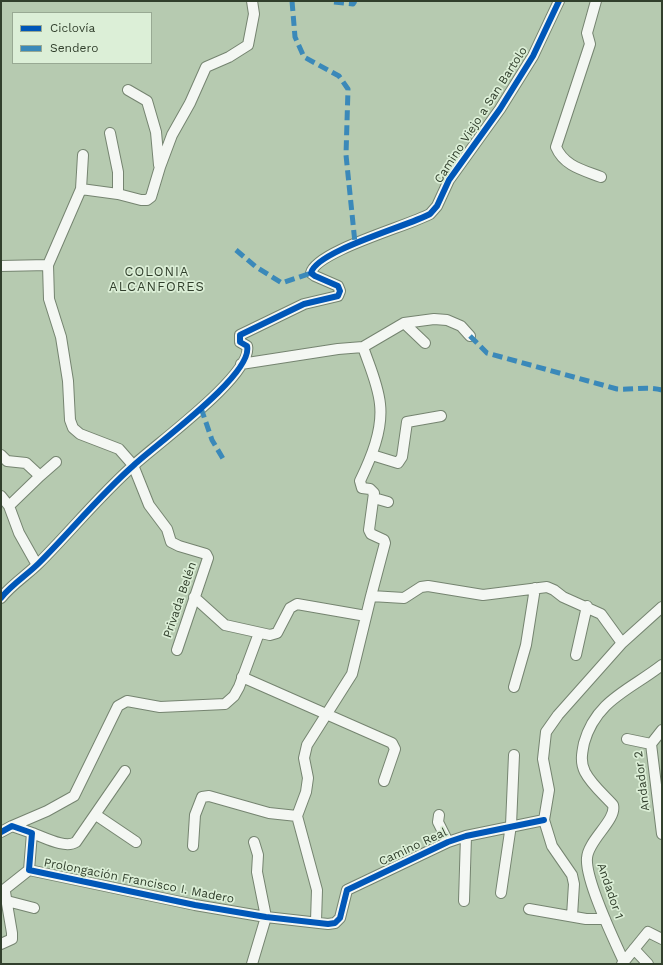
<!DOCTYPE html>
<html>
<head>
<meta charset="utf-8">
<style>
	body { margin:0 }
	#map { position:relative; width:663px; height:965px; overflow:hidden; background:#b6cab0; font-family:"Work Sans",sans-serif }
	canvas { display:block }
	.frame { position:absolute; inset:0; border:2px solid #313f2c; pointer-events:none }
	.legend { position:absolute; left:12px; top:12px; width:140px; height:52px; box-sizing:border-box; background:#dcefd7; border:1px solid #98a993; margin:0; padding:5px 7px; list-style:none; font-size:12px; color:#313f2c }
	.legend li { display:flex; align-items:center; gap:8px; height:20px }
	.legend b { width:20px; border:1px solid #98a993 }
</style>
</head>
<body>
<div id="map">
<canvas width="663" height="965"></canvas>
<div class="frame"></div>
<ul class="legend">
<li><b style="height:5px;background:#0057b8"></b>Ciclovía</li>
<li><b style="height:5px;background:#3b89b9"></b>Sendero</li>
</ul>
</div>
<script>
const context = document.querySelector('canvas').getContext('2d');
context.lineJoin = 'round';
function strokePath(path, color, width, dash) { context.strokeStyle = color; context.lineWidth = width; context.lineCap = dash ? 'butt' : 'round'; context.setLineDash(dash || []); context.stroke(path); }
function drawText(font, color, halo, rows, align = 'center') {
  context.font = font + ' "Work Sans",sans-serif'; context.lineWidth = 3.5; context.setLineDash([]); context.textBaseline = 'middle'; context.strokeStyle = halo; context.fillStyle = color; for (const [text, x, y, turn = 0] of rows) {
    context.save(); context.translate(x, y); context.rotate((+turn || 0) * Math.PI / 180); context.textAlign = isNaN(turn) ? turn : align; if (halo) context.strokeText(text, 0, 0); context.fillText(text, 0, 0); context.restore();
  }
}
const minor = new Path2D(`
	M596,1l-9,32 3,11 -34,103c8,19 27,23 45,30
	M128,90l19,11 9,31 3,33
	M110,133l8,39v22
	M81,189l37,5 23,6h6l4,-3 9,-30 12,-32 18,-32 16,-36 23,-10 19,-12 6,-31 -2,-13
	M48,265l33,-76 2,-34
	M1,266l47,-1 1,34 12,38 7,44 2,39 3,8 7,6 39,15 14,16 16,40 18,24 4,13 8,4 27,8 2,4 -31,92
	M404,323l21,20
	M363,347c6,18 15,37 17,57 3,26 -9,54 -20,77l2,7 8,1 4,4 -5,37 2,4 13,6 1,3 -14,53
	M241,364l97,-15 25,-2 41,-24 30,-4 13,1 14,6 9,10
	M1,455l6,6 19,2 14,13 16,-14
	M372,455l26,8 4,-6 5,-35 34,-6
	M1,496l8,10 10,27 18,32
	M374,498l14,4
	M9,506l31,-30
	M194,597l31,28 45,10 7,-2 13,-25 7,-4 69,12
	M1,598c10,-13 26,-23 38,-35 32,-32 61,-68 95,-98 21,-20 120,-91 113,-119l-7,-4v-7l64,-31 34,-8 2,-5 -2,-5 -23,-10 -4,-3c5,-22 97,-47 119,-59l7,-8 12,-26 51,-71 33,-53 26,-55
	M576,655l11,-49
	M242,677l150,66 3,6 -11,32
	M514,687l12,-42 9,-57
	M662,730l-11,14 11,90
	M627,739l24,5
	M96,815l40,27
	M439,815l-1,7 10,20
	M544,820l5,-30 -6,-31 3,-27 12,-17 64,-72 40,-36
	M544,820l8,26 20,29 2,9 -2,32
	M12,826l35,-15 27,-15 44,-90 9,-5 33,6 65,-3 9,-8 5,-9 20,-54
	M1,832l11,-6 20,7 -3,37 166,35 71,12 62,7 7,-1 5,-5 7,-28 101,-48 18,-6 78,-16
	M32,833c12,4 33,16 44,9l49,-71
	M193,846l2,-31 7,-18 7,-1 60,17 28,3
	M501,893l10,-68 3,-70
	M7,901l27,7
	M464,901l2,-65
	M529,909l57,10h19
	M316,921l1,-31 -20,-74 9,-24 2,-14 -4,-20 3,-13 45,-71 19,-78 33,2 17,-11 7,-1 55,9 64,-8 7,3 9,7 38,17 21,29
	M1,944l11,-5v-6l-7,-41v-3l24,-19
	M634,949l14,15
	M624,962c-10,-22 -39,-82 -37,-104 1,-18 30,-38 26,-53 -9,-10 -22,-21 -28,-33 -5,-10 -3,-19 -1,-29 12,-43 46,-53 78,-78
	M252,964l14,-47 -9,-45 1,-17 -4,-13
	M622,964l26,-32 14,7`);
const quiet = new Path2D(`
	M292,1l3,36 9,20 35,19 9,13 -2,66 9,88
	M334,2l19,2 2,-3
	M236,250l20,17 26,16 29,-10
	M470,336l17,17 130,36c15,1 30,-3 45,1
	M201,408l11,32 13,22`);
const cycleway = new Path2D(`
	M1,598c10,-13 26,-23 38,-35 32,-32 61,-68 95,-98 21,-20 120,-91 113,-119l-7,-4v-7l64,-31 34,-8 2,-5 -2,-5 -23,-10 -4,-3c5,-22 97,-47 119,-59l7,-8 12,-26 51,-71 33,-53 26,-55
	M1,832l11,-6 20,7 -3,37 166,35 71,12 62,7 7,-1 5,-5 7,-28 101,-48 18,-6 78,-16`);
const streetNames = [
	["Camino Viejo a San Bartolo",481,115,-57],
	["Privada Belén",180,600,-71],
	["Andador 2",642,781,-97],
	["Camino Real",413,847,-25],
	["Prolongación Francisco I. Madero",139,881,11],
	["Andador 1",610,891,71]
];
const neighbourhoodNames = [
	["COLONIA",157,272],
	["ALCANFORES",157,287]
];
strokePath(minor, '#758470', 12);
strokePath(minor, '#f4f7f3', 10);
strokePath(quiet, '#3b89b9', 5, [10, 5]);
strokePath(cycleway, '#0057b8', 6);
drawText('12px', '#313f2c', '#dcefd7', streetNames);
context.letterSpacing = '1px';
drawText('13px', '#313f2c', '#dcefd7', neighbourhoodNames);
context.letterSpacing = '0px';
</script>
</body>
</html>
